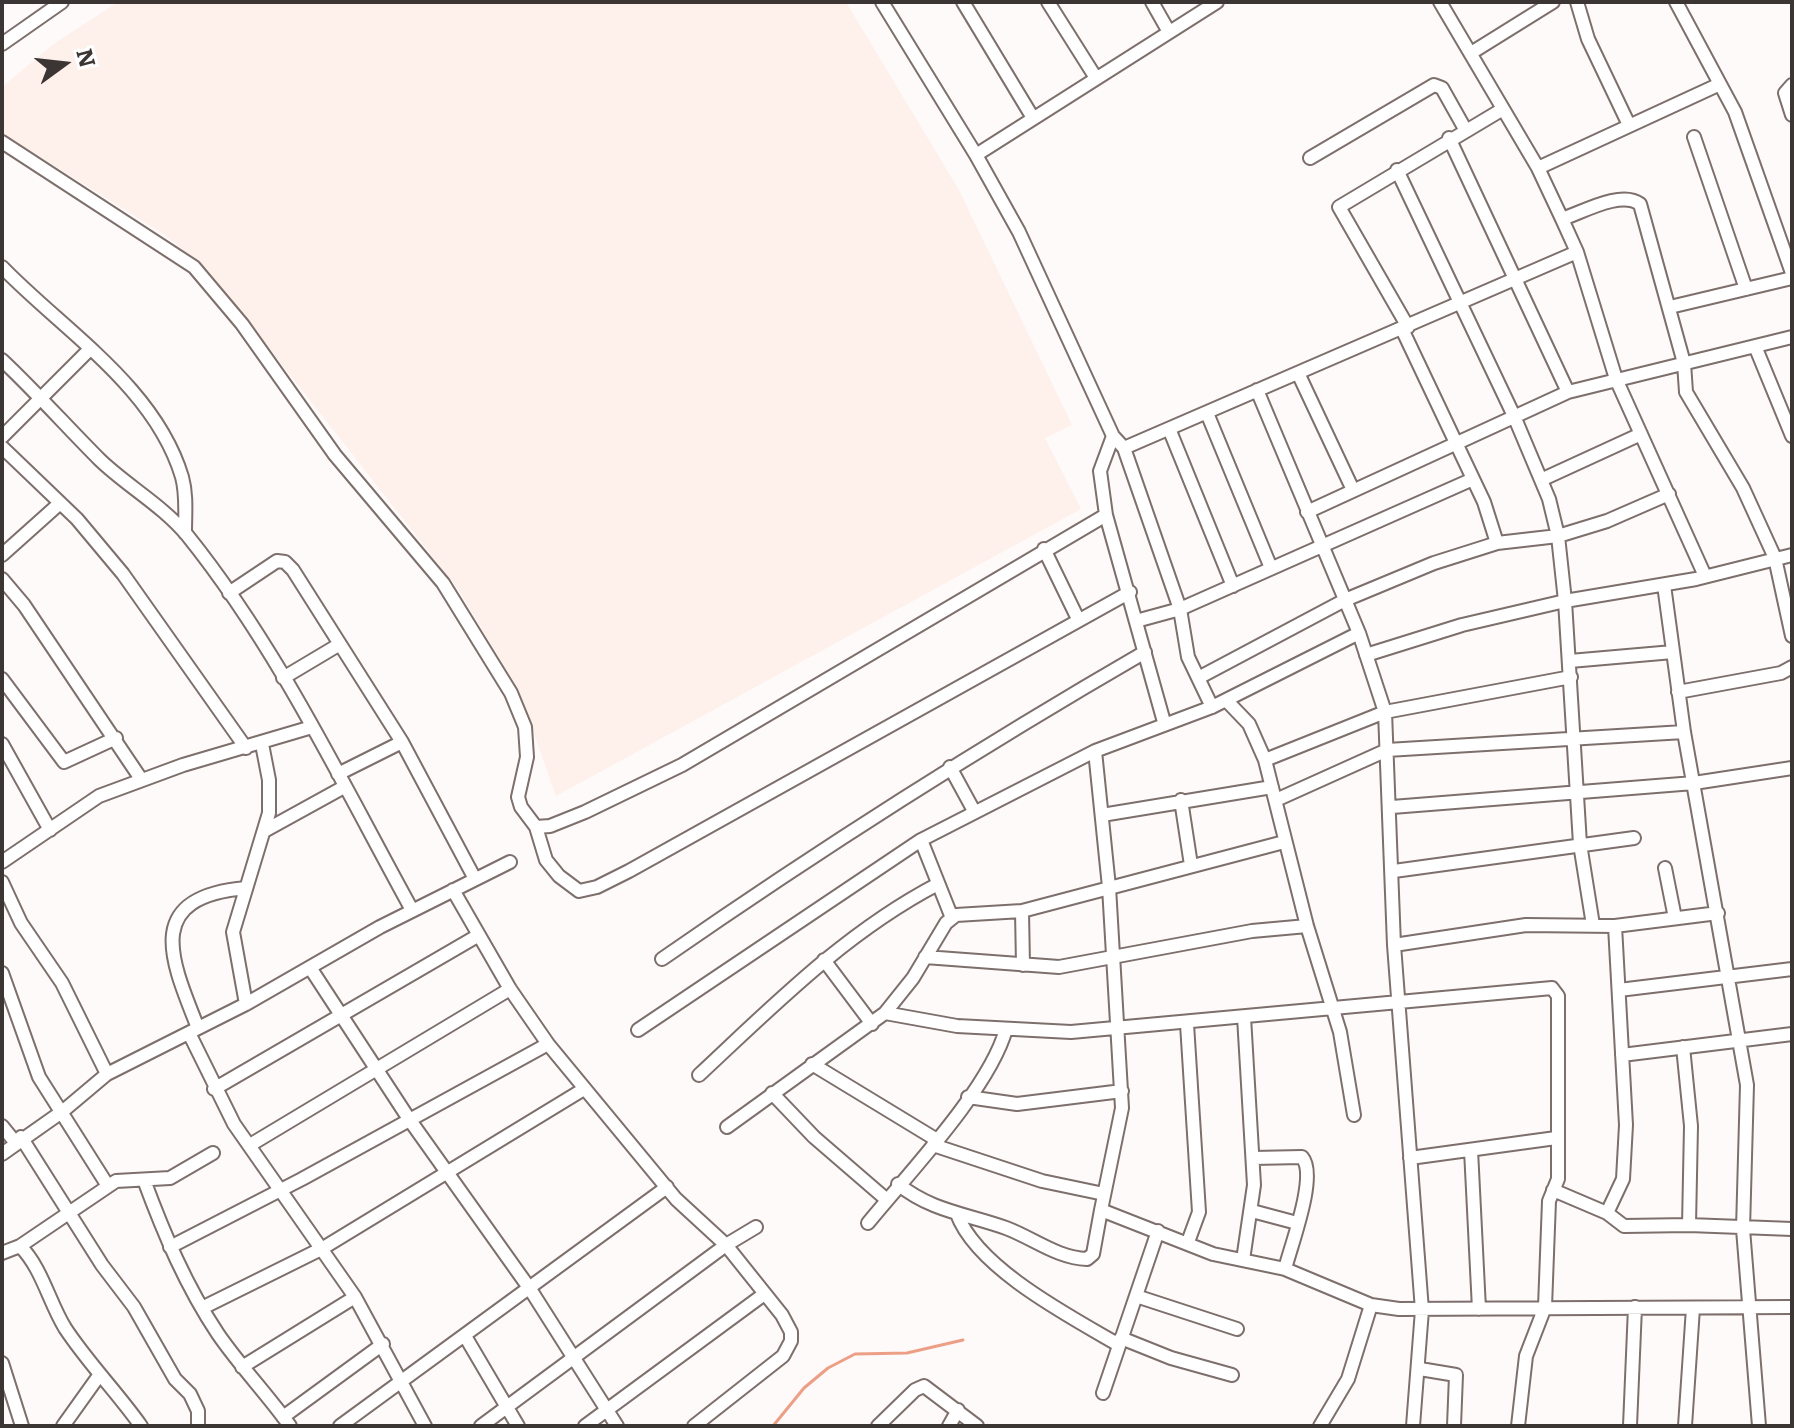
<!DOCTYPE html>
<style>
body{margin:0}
#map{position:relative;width:1794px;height:1428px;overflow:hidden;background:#fefaf9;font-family:Literata,serif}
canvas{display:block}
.frame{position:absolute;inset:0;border:4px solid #3b3534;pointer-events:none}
.north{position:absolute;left:24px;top:24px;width:80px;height:80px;-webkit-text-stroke:6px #fff;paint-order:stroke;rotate:75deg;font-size:22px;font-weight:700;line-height:32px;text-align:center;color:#3b3534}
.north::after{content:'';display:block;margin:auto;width:28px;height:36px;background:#3b3534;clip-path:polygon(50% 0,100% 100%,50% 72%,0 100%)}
</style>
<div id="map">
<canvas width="1794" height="1428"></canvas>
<div class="frame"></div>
<div class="north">N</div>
</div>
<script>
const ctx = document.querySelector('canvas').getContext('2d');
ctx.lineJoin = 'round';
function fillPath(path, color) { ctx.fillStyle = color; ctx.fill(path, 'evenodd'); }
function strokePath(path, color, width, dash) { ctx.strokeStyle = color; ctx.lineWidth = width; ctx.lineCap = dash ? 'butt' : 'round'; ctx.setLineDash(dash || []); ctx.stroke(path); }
fillPath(new Path2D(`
 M118,2H846L959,190L1072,425L1045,438L1081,509L556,796L518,689L458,589L207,269L162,233L2,133V87L55,43Z`), '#fef0eb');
strokePath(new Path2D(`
 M773,1426L804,1388L828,1368L855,1354L907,1353L963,1340`), '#ed9f86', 3);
const minor = new Path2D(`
 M882,2L976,155L1019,232L1113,436L1124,448L1577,252
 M963,2L1033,118
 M1048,2L1096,78
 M1152,2L1169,32
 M1440,2L1538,168L1562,219L1577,252L1616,379L1705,576
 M1577,2L1588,39L1629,125
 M1676,2L1735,112L1792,273
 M2,44L62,2
 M1471,53L1553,2
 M1792,85L1785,93L1792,115
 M1694,137L1746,289
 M1449,138L1568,392
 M2,142L194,267L242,324L335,455L443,583L511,693L525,727L527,757L518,797L521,807L536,827L546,860L559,876L579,891L597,887L629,871L1130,592
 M976,155L1217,2
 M1310,158L1434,85L1442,88L1465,129
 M1538,168L1720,84
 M1397,170L1514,416L1549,499L1558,536L1565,601L1580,844L1593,925
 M1562,219C1583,212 1621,190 1640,204L1684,363L1686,392L1743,488L1775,558L1792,636
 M2,267C64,331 155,387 182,477C187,495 185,514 185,533
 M1670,307L1792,278
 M1408,327L1339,207L1503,109
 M1402,329L1484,502L1497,543
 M1755,346L1792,436
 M2,360C36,392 67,427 100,460C127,486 163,506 187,535C278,648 342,783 412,910
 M1298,373L1353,490
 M1257,390L1359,633L1385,712L1394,945L1422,1310L1413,1426
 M1207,413L1271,568
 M1170,431L1233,586
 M1113,436L1100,471L1106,515L1164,722
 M2,437L90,349
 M2,447L77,519L123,574L246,748
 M1124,448L1180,609L1188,657L1212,707
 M1543,479L1641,434
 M1307,512L1568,392L1792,337
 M1044,549L1078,619
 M2,555L59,504
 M2,579L24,605L141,779
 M1664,585L1684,732L1747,1085L1743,1229L1759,1426
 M229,593L277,561L285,562L293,570L402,742L475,879
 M1136,621L1180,609L1473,479
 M1366,655L1462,625L1565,601L1696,579L1792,555
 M1570,661L1673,652
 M1200,677L1345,600L1434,563L1497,543L1558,536L1607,521L1669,494
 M283,678L340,644
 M2,679L64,762L116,738
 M1678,692L1781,673L1792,667
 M1226,700L1249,724L1265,760L1307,926L1340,1032L1354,1115
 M2,744L50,830
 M1095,751L1109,887L1122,1108L1101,1210L1213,1254L1285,1269L1371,1305L1399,1309L1792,1307
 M1265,760L1385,712L1571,677
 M950,767L974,811
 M338,774L402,742
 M1181,800L1191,865
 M1276,800L1387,750L1684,732
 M1392,807L1694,783L1792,768
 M1102,815L1272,787
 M536,827L550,826L585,812L682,765L1106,515
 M266,830L344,787
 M921,840L952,918
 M2,862L99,796L183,765L312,727
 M1665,868L1675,918
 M1394,871L1634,838
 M2,882L21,923L62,983L107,1074
 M453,890L510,989L548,1044L676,1199L726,1245L782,1315L791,1332V1341L783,1356L694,1426
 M1022,911L1023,965
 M1394,945L1526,925L1615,926L1718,913
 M925,957L1059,967L1252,931L1307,926
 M662,959C819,850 979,748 1145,652
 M824,960L872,1024
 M311,969L409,1119L530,1289L617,1426
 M2,973L39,1077L108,1186
 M1619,990L1792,969
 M246,1004L233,932L269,813V780L262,744
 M885,1013L913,978L946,923L956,915L1022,911L1284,842
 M1187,1024L1199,1212L1188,1242
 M198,1028C170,958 143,897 246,888
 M638,1030L921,840L1095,751L1212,707L1359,633
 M189,1033L234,1124L355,1297L425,1426
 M1683,1047L1691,1126L1689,1225L1792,1229
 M1622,1055L1792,1034
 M812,1064L937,1140
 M699,1075C774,1005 846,932 938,884
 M214,1089L479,935
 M772,1093L814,1137L887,1200
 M968,1097L1017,1104L1122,1091
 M2,1126L15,1142
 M727,1127L885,1013L957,1026L1071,1032L1552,988L1558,996V1179L1549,1201L1545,1307L1526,1356L1518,1426
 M21,1137L102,1265L134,1307L175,1379L190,1394L198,1411V1426
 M250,1145L510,989
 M933,1145L1042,1181L1104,1194
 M1471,1150L1479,1309
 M2,1154L63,1111L107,1074L246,1004L380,927L510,862
 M1253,1158L1302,1157C1318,1175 1291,1245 1285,1269
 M1410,1158L1556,1138
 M144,1180C164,1234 186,1286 218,1334C240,1366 267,1394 290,1426
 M898,1184C931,1211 967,1214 1006,1228C1033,1238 1057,1258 1087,1259L1093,1254L1101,1210
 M1553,1190L1607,1213L1623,1179L1626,1125L1615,926
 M1252,1211L1297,1223
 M1607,1213L1624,1226L1689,1225
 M957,1214C977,1268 1069,1316 1119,1345
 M868,1223C908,1174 990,1088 1006,1029
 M170,1247L302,1179L548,1044
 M2,1253L20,1246
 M1243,1260L1254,1185L1244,1017
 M1136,1296L1237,1329
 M202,1308L323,1248L584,1089
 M465,1336L518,1426
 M1121,1338L1171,1358L1232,1375
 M2,1363L22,1426
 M242,1367L355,1297
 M1420,1369L1456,1375L1454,1426
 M1103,1393L1158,1231
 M283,1417L383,1344
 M63,1426L98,1377
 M141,1426C117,1392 88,1363 65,1328C49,1302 42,1268 20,1246L116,1181L170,1178L213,1153
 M340,1426L667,1187
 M481,1426L726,1245L756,1227
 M585,1426L763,1295
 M878,1426L915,1390L924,1386L977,1426
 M949,1426L958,1410
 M1320,1426L1348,1379L1371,1305
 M1630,1426L1635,1307
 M1685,1426L1693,1308`);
strokePath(minor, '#7d6f6b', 16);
strokePath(minor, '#fff', 12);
</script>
